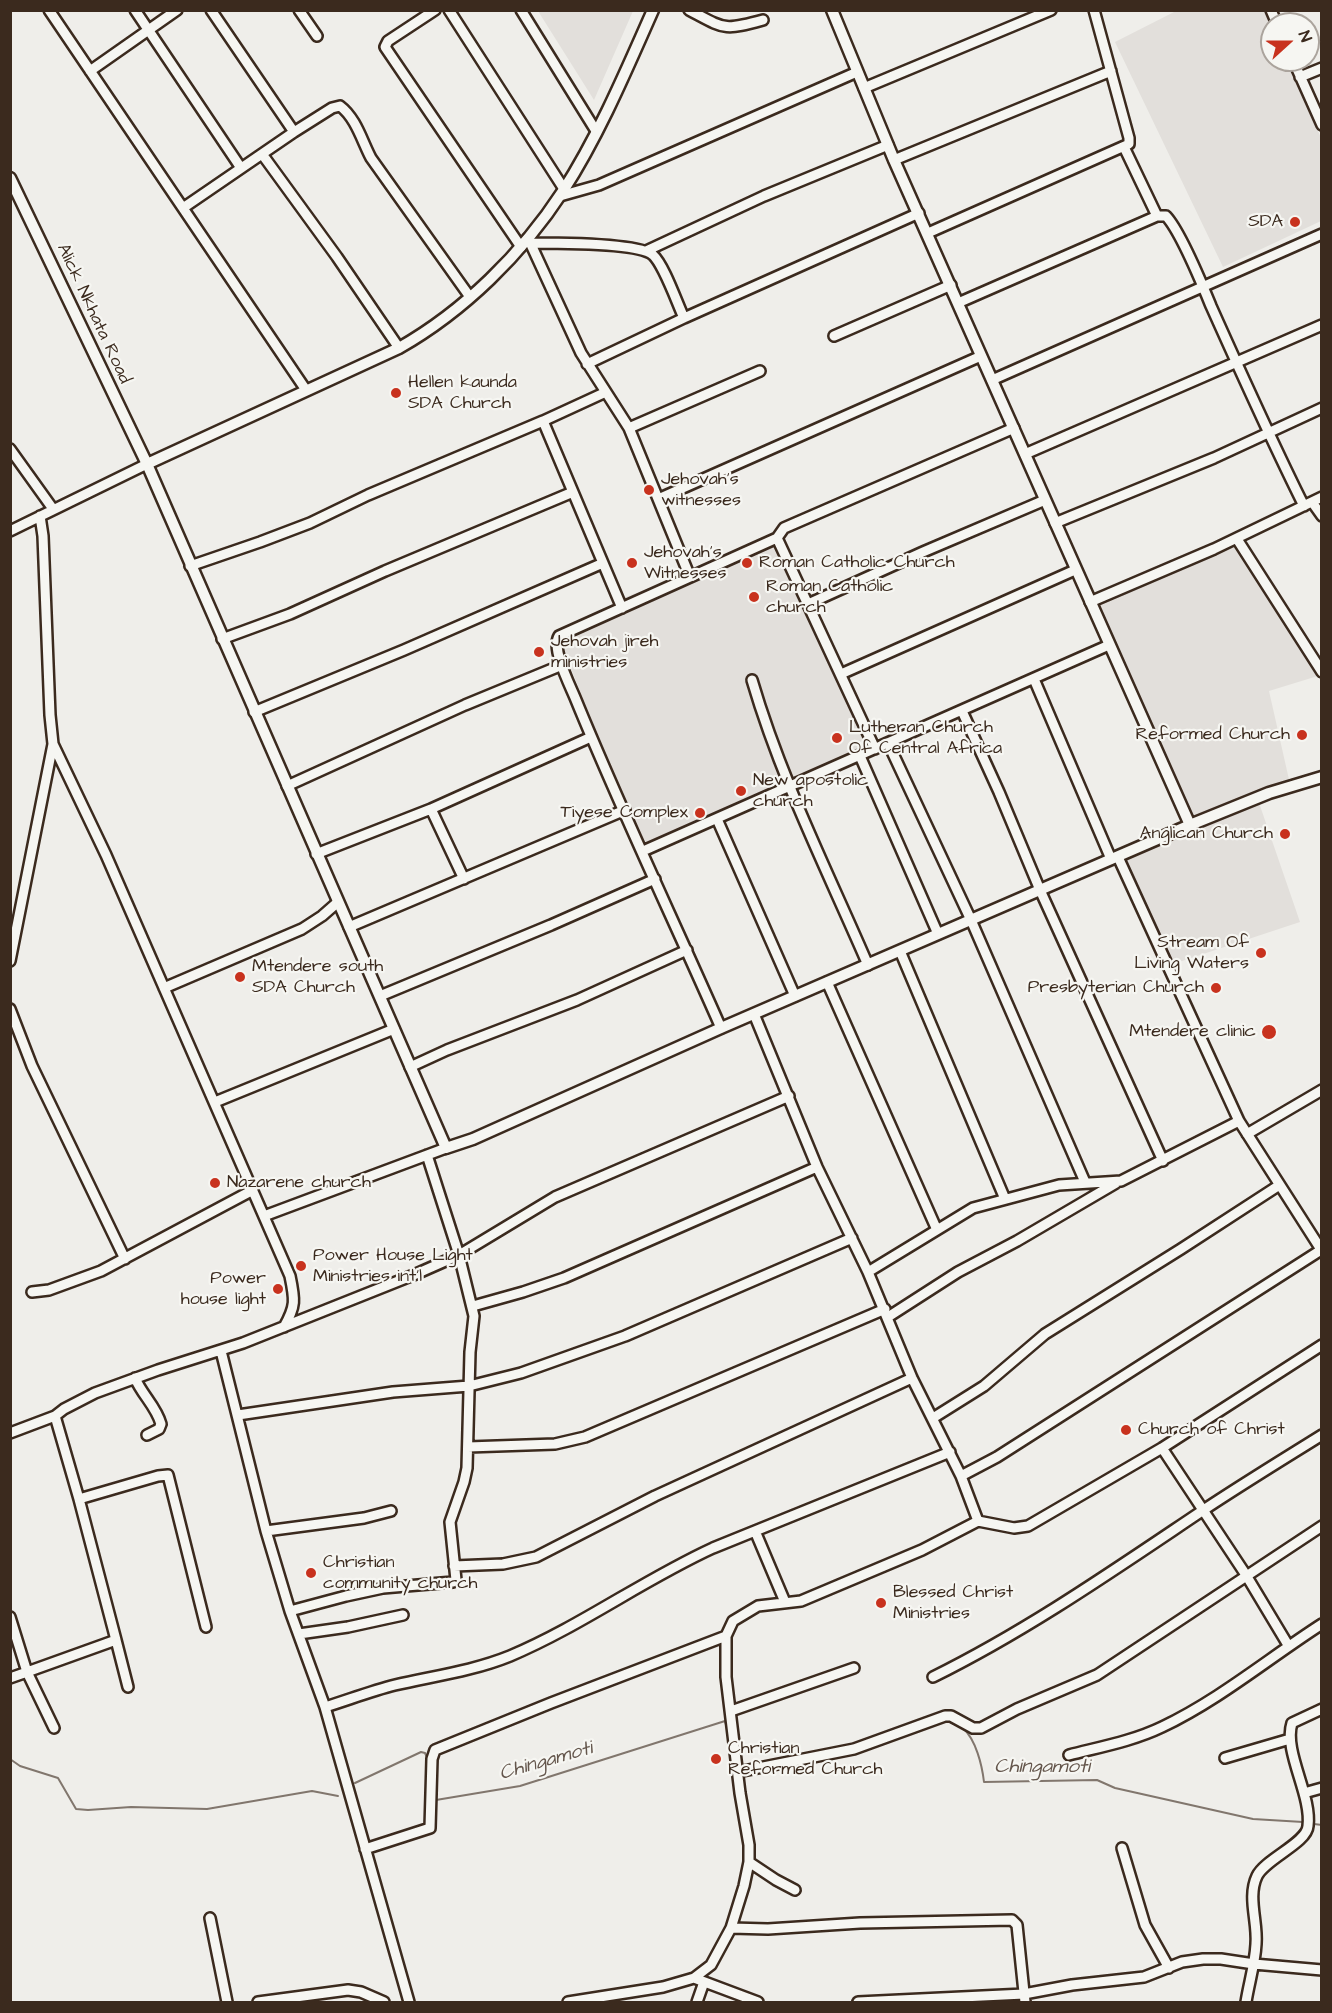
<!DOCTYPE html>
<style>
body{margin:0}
#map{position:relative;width:1332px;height:2013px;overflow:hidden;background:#efeeea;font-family:"Architects Daughter",sans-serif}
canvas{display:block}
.frame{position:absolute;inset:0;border:12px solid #3b2a1e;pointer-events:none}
.north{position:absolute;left:1260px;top:12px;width:60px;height:60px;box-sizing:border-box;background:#f6f6f2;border:2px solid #aba49d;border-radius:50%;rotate:69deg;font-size:16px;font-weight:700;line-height:24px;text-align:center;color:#3b2a1e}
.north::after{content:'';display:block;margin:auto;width:21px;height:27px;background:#c8321e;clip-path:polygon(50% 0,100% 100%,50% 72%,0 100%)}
</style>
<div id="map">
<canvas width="1332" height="2013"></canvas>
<div class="frame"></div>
<div class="north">N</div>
</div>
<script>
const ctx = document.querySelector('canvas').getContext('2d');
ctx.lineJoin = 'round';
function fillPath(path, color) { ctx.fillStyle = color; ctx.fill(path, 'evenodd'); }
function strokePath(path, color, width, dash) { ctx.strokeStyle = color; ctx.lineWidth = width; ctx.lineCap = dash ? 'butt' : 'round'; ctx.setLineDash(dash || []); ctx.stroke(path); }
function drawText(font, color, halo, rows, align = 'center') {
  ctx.font = font + ' "Architects Daughter",sans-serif'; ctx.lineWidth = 4.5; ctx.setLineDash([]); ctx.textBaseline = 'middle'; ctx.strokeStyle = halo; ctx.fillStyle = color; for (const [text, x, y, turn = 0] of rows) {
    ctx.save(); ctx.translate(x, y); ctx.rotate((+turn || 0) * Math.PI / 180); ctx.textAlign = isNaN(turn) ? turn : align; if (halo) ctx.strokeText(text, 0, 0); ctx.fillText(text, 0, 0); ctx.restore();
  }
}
fillPath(new Path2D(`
 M538,11H633L594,100Z
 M1176,11H1268L1273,24L1272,60H1289L1321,138V221L1223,267L1115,42Z
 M781,538L877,744L643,847L559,639L618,600Z
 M1239,538L1321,675L1269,691L1290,784L1257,797L1300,922L1173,964L1122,852L1190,823L1092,599Z`), '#e2dfdb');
strokePath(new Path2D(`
 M945,1720C950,1723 958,1725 963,1728C976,1740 982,1765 984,1782L1097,1780L1115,1788L1253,1819L1303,1822
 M10,1759L20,1766L58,1778L76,1809L88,1810L131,1807L207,1809L312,1791L338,1796
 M355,1783L421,1752L425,1753L428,1760
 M436,1800L520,1786L725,1721L729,1736
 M1314,1824L1322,1825`), '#81766d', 2);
const minor = new Path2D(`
 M49,10L306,390
 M135,10L241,168
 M211,10L294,132
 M299,10L317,36
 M435,10L388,41L385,47L521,247
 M449,10L564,189
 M521,10L596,131
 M689,10C725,29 723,31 763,20
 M1271,10L1277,24
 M1293,60L1322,125
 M90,71L177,10
 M1300,77L1322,68
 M864,88L1051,10
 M1124,147L1157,216
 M262,154L337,257L399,348
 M894,160L1111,71
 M560,196L599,185L857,72
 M183,208L294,132L332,108L340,106C356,118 362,141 371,158L470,297
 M928,233L1129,144V138L1094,10
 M528,238L581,353L629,428L690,577
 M533,243C554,243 639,243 653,255C664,265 677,303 684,318
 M646,251L764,196L888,145
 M958,303L1157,216H1166C1181,232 1202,284 1211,306C1241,373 1271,440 1304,506
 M834,336L951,285
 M587,364L684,318L919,213
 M992,380L1322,234
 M543,421L622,608
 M629,428L760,371
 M10,449L53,509
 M1025,454L1322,325
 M658,499L981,356
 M1312,502L1322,516
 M40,516L43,536L50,715L53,744L106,855L290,1276C295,1300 296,1306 284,1327
 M1055,523L1214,458L1322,408
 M10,531L147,464
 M777,538L784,528L1014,428
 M1237,539L1322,672
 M190,566L260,542L310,523L368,495L543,421L606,392
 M1090,602L1214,549L1322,497
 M808,604L923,552L1045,500
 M222,639L290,614L385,571L573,492
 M841,674L1075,570
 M1034,679L1111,859
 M752,680C781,779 827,870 868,965
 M962,711L999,792L1040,890L1163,1161
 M254,712L404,650L603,563
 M888,743L971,920L1085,1182
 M860,756L938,934
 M287,786L465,705L562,665
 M431,809L464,879
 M717,819L795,996
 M643,851L1109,645
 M316,854L431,809L591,737
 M1118,857L1239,1121L1322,1251
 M349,927L625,810
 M900,951L1005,1199
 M10,961L53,744
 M827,982L937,1230
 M164,988L302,929L322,916L338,902
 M380,996L551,925L655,879
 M10,1009L32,1066L125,1259
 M754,1014L817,1167L868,1272L912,1378L961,1476L978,1521L1014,1528L1028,1526L1162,1448L1322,1345
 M721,1028C673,919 621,810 576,700C570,685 551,649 559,636L777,538L875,749
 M410,1067L447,1050L577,1000L687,950
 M215,1102L394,1029
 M1247,1134L1322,1090
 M264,1216L446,1148
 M868,1272L973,1208L1059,1185L1121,1181L1239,1121
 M32,1292L49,1290L101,1271L253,1190
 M473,1306L523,1292L564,1278L817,1167
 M888,1317L958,1272L1017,1241L1116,1183
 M221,1351L266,1531L290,1611L325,1707L409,2002
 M135,1378C142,1395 156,1406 161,1424L159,1429L147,1435
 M238,1415L393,1392L469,1386L521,1373L625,1336L852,1238
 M933,1418L984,1386L1045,1334L1181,1249L1278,1186
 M10,1433L55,1416L64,1409L95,1393L158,1370L243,1343L416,1274L459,1255L555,1197L789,1096
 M468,1447L555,1444L585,1437L885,1309
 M1162,1448L1246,1575L1288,1645
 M961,1476L997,1457L1321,1250
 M79,1499L158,1476L168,1475L206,1627
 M266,1531L364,1518L391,1511
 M755,1531L785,1602
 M454,1566L503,1564L536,1557L655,1496L912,1378
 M290,1611L346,1596L383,1588L453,1582L456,1580L450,1522L464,1482L467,1468L470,1352L474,1316L459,1255L427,1155
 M10,1617L27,1672L116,1640L79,1499L55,1416
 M299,1634L348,1627L403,1615
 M116,1640L128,1687
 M933,1677C1028,1630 1114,1570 1202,1511C1241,1485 1282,1460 1322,1435
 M10,1678L27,1672L54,1728
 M325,1707C348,1700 371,1691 395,1685C434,1676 473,1671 510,1656C581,1626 643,1580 713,1548L950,1452
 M731,1711L854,1668
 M1069,1755C1100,1747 1133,1741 1162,1727C1219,1700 1269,1658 1322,1624
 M1225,1758L1290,1739
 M738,1772L854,1749L945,1716H951L973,1728H981L1017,1709L1097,1675L1322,1526
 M1304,1793L1322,1788
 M1122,1848L1145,1925L1169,1968
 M365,1849L430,1828L432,1759L435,1750L551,1703L726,1636
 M749,1862L776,1880L795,1890
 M210,1918L227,2002
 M731,1928L768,1929L860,1923L1012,1920L1017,1925L1025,2002
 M694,1978L758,2002
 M258,2002L348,1990L361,1992L384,2002
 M568,2002L663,1987L694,1978L711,1965L731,1928L744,1886L749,1862V1845L740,1793L726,1677V1636L733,1621L758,1606L801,1601L922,1550L978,1521
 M697,2002L704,1982
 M858,2002L1024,1994L1072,1985L1144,1977L1182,1962L1203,1959H1221L1254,1964L1322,1970
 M1246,2002C1249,1983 1255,1964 1256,1944C1258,1922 1247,1897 1257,1876C1265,1859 1307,1843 1308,1826C1312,1795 1283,1751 1292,1723L1322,1709`);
const major = new Path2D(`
 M832,10L894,160L1190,825
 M10,178L147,464L446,1148L473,1139L721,1028L1190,825L1269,793L1322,777
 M147,464L399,348C464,311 522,254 563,191C599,135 626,71 653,10`);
strokePath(minor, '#3b2a1e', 14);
strokePath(major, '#3b2a1e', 15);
strokePath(minor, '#f6f6f2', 9);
strokePath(major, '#f6f6f2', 10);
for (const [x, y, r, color] of [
 [1295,222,6,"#c8321e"],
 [396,393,6,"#c8321e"],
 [649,490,6,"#c8321e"],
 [632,563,6,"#c8321e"],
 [747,563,6,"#c8321e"],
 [754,597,6,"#c8321e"],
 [539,652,6,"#c8321e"],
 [1302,735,6,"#c8321e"],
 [837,738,6,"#c8321e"],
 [741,791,6,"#c8321e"],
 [700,813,6,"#c8321e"],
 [1285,834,6,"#c8321e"],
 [1261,953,6,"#c8321e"],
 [240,977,6,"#c8321e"],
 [1216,988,6,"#c8321e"],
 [1269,1032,8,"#c8321e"],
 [215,1183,6,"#c8321e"],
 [301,1266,6,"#c8321e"],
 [278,1289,6,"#c8321e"],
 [1126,1430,6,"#c8321e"],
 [311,1573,6,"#c8321e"],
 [881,1603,6,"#c8321e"],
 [716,1759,6,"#c8321e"]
]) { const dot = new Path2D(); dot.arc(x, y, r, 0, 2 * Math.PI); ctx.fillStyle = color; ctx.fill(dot); strokePath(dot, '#f6f6f2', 2); }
drawText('18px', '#3b2a1e', '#f6f6f2', [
 ["SDA",1283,222,"right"],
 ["Hellen kaunda",408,383],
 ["SDA Church",408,404],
 ["Jehovah's",661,480],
 ["witnesses",661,501],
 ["Jehovah's",644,553],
 ["Witnesses",644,574],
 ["Roman Catholic Church",759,563],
 ["Roman Catholic",766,587],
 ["church",766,608],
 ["Jehovah jireh",551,642],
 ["ministries",551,663],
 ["Lutheran Church",849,728],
 ["Of Central Africa",849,749],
 ["Reformed Church",1290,735,"right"],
 ["New apostolic",753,781],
 ["church",753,802],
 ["Tiyese Complex",688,813,"right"],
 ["Anglican Church",1273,834,"right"],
 ["Stream Of",1249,943,"right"],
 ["Living Waters",1249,964,"right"],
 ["Mtendere south",252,967],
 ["SDA Church",252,988],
 ["Presbyterian Church",1204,988,"right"],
 ["Mtendere clinic",1256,1032,"right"],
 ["Nazarene church",227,1183],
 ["Power House Light",313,1256],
 ["Ministries int'l",313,1277],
 ["Power",266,1279,"right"],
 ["house light",266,1300,"right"],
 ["Church of Christ",1138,1430],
 ["Christian",323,1563],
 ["community church",323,1584],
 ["Blessed Christ",893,1593],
 ["Ministries",893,1614],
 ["Christian",728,1749],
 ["Reformed Church",728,1770]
], 'left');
drawText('18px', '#3b2a1e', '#f6f6f2', [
 ["Alick Nkhata Road",93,314,65]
]);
drawText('italic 20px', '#64564c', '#f6f6f2', [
 ["Chingamoti",546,1762,-16],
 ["Chingamoti",1042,1768]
]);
</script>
